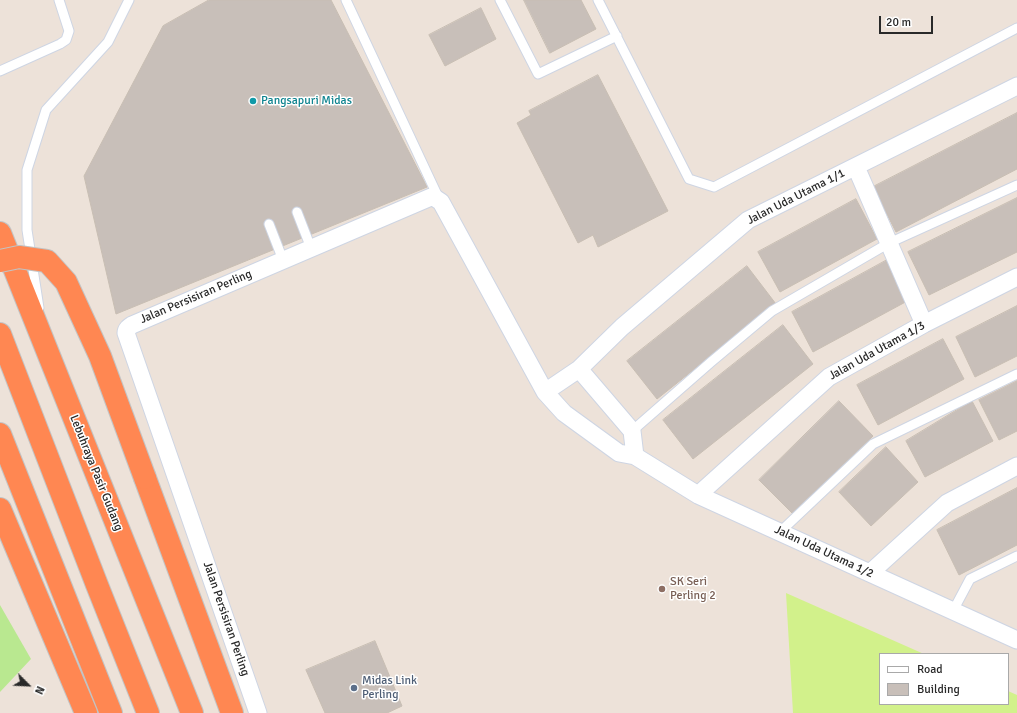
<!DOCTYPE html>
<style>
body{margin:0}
#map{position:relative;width:1017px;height:713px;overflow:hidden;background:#ede2d9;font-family:Signika,sans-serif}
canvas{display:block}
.legend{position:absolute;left:879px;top:653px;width:130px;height:52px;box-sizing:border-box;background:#fff;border:1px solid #a9a9a9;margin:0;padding:5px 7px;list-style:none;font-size:12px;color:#292929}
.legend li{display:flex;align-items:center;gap:8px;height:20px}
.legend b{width:20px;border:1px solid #a9a9a9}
.north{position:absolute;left:8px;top:665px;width:40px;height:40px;-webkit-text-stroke:3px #fff;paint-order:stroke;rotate:114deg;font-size:11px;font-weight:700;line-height:16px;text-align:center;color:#292929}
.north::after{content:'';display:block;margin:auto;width:14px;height:18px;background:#292929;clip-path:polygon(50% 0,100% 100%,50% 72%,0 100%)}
.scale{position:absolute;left:879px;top:16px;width:54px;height:18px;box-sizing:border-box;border:2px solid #292929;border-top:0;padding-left:5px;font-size:12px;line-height:14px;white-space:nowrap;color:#292929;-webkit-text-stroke:3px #fff;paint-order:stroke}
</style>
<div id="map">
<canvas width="1017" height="713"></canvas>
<ul class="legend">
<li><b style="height:5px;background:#fff"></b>Road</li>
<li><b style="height:11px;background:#c8bfb9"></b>Building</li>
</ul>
<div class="north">N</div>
<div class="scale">20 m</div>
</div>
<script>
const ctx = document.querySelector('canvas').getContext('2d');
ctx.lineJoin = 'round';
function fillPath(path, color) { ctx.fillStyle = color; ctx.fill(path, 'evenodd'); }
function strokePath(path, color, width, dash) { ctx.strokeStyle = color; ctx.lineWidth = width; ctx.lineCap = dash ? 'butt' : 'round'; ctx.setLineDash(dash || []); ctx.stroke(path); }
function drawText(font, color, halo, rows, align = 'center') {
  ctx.font = font + ' Signika,sans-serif'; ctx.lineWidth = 3; ctx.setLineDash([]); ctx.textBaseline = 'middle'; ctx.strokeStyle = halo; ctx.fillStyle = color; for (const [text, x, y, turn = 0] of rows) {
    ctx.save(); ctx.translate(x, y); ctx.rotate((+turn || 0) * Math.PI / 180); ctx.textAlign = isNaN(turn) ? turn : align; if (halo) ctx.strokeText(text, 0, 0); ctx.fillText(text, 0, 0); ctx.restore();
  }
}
fillPath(new Path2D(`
 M0,605L31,659L0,692Z`), '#b9e890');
fillPath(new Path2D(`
 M786,593L924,654H880V704H1008V691L1017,695V713H793Z`), '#d2f18b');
const building = new Path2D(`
 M209,0H331L427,187L116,314L84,176L163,26Z
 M524,0H581L596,29L550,53Z
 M481,8L496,39L445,66L429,35Z
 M598,75L668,211L598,247L593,235L578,243L517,123L531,115L529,111Z
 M1017,113V169L896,232L873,187Z
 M1017,198V252L929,295L908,252Z
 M856,199L877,239L780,292L758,252Z
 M889,259L911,299L813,352L792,312Z
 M747,266L776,304L657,399L627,361Z
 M1017,306V356L975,377L956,337Z
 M783,325L813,364L693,459L663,420Z
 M943,339L964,379L878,425L857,385Z
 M1017,381V431L999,440L979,400Z
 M839,401L873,436L793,514L759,480Z
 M972,401L993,441L925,477L906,441Z
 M886,447L918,482L871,526L839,492Z
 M1017,488V545L959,575L937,530Z
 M375,641L402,706L387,713H325L306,670Z`);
fillPath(building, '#c8bfb9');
strokePath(building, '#c8beb3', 1);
const lane = new Path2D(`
 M346,0L440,201
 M500,0L538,74L617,36
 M598,0L689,179L714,187L1017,28
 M0,71L60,44L66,40L69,31L59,0
 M297,212L311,248
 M269,224L283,260
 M39,308L27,230V170L46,110L108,42L129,0
 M632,431L711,362L772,311L889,243L1017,185
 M780,532L873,444L1017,374
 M953,611L970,579L1017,556`);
const street = new Path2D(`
 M856,167L924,324
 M579,369L632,431L635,456
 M545,392L579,369L622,327L748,220L1017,86
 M698,495L829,377L924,324L1017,277
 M870,573L947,503L1017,466
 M258,713L126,333C126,329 129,327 132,325L431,197L435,198L441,202L545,392L564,413L619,453L635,456L698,495L1017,640`);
const highway = new Path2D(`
 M0,233L192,713
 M0,334L97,585L148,713
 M0,434L111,713
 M145,478L232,713
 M0,509L86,713`);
strokePath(lane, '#ced5e3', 11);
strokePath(street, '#ced5e3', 19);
strokePath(highway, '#c3c3c3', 24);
strokePath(lane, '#fff', 9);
strokePath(street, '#fff', 17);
strokePath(highway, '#ff8752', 22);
const highwayBridge = new Path2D(`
 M0,261L19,257L47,261L66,282L100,356L145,478`);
strokePath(highwayBridge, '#c3c3c3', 24, []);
strokePath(highwayBridge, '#ff8752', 22);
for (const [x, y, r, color] of [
 [253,101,4,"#0f9aa8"],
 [662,589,4,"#8d6e63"],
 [354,688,4,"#5c6f8a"]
]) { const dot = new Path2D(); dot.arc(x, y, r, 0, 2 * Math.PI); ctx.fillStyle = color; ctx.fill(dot); strokePath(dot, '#fff', 1.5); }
drawText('12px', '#0d838f', '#fff', [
 ["Pangsapuri Midas",261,101]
], 'left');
drawText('12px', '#292929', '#fff', [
 ["Jalan Uda Utama 1/1",796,197,-27],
 ["Jalan Persisiran Perling",196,297,-23],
 ["Jalan Uda Utama 1/3",877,351,-29],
 ["Lebuhraya Pasir Gudang",96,473,68],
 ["Jalan Uda Utama 1/2",824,552,25],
 ["Jalan Persisiran Perling",226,619,71]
]);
drawText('12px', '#785e54', '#fff', [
 ["SK Seri",670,582],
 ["Perling 2",670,596]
], 'left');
drawText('12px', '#4e5e75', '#fff', [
 ["Midas Link",362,681],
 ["Perling",362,695]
], 'left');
</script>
